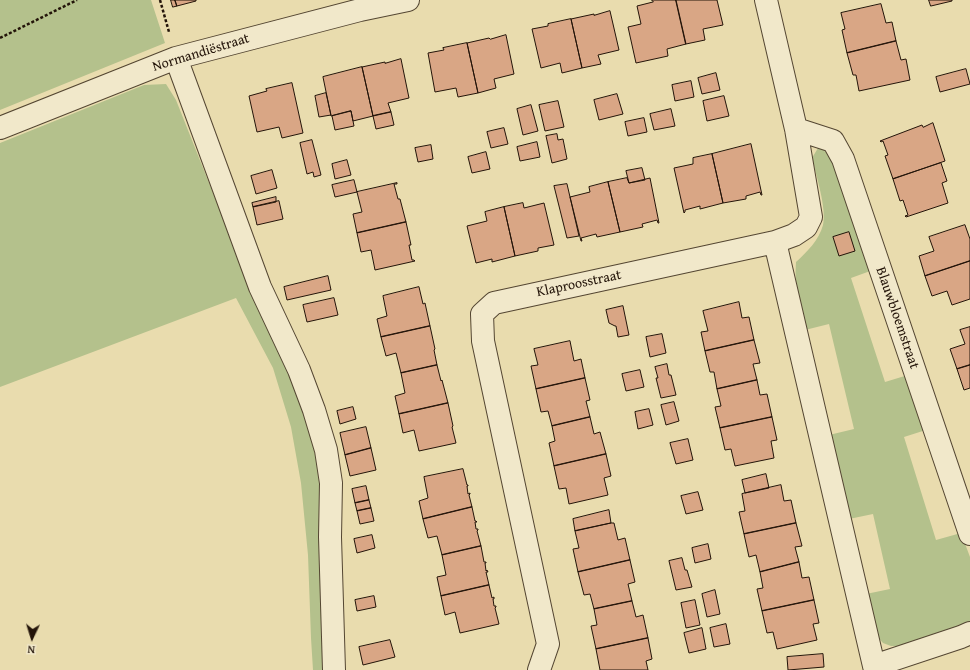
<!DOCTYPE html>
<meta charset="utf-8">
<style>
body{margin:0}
#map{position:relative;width:970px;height:670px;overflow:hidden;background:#e9dcae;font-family:"Gentium Book Plus",serif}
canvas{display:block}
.north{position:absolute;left:12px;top:618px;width:40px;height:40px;-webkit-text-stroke:3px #f1e8ca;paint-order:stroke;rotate:184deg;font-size:11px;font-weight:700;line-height:16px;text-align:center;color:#231409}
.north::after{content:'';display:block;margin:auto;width:14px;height:18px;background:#231409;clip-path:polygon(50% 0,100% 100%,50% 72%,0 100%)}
</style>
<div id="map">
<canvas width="970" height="670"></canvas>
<div class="north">N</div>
</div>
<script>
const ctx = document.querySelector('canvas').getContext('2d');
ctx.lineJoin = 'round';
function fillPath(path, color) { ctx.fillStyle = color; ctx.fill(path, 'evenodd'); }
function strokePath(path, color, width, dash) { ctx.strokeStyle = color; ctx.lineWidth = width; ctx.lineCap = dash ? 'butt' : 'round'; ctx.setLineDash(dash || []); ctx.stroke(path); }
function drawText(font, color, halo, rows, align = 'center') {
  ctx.font = font + ' "Gentium Book Plus",serif'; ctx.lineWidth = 3; ctx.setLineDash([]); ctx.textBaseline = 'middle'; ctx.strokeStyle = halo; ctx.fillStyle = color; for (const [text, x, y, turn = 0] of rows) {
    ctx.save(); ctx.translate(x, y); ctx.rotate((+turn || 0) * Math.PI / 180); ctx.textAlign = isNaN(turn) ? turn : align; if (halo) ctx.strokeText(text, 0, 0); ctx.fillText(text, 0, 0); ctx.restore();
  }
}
fillPath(new Path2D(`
 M0,0H151L165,43L0,110Z
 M166,84L176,100L252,291L285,363L310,432L319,472L323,590L327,670H313L311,638L308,555L301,483L291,427L273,368L236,298L0,387V143L144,85Z
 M818,148L830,151L873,270L851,278L885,382L908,375L929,429L904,437L936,540L961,533L970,557V624L902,646H891L883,643L876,635L866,594L890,589L873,514L849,519L829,435L854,429L829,324L805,330C799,306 794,288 796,262C807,252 819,240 823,225C827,209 816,175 812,158Z`), '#b4c18c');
const building = new Path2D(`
 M171,0H175L177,6L173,7Z
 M175,0H196V1L177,6Z
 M652,0H676L686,44L667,49L668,56L636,63L628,27L641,24L637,6L653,2Z
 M676,0H717L723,25L703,29L705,40L686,44Z
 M929,0H952V1L931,6Z
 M881,4L886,23L892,22L896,41L847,53L842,30L845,29L841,13Z
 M610,11L619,50L598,55L601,64L582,68L571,19L594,14V15Z
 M571,19L582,68L562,73L560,63L541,68L532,29L548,26V24Z
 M506,35L514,74L494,79L496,88L478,93L467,43L489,38L490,39Z
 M896,41L901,60L906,59L910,80L859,91L856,75H853L847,53Z
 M467,43L478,93L458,97L456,88L435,92L428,53L444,50L443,48Z
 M401,59L409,98L388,103L391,112L373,116L362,67L385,62V63Z
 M362,67L373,116L353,121L351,111L331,116L323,77Z
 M966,69L970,84L940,92L936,77Z
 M716,73L720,90L702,94L698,78Z
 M691,81L694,97L675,101L672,85Z
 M292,83L303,133L282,138L279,127L257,132L249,96L267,91L266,89Z
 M326,93L331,115L319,117L315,96Z
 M617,94L623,114L599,120L594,100Z
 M724,96L729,116L707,121L703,101Z
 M558,101L564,127L545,131L539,105Z
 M531,105L538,131L523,135L517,109Z
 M671,109L675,126L654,130L650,114Z
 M351,111L354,126L335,130L332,116Z
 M391,112L394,125L376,129L373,116Z
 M644,118L647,132L628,136L625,122Z
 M933,123L945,161L893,179L885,156L888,155L883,141L881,142L880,141L922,125L923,127Z
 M504,128L508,144L491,148L487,132Z
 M557,134L558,140L563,139L567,159L552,163L546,136Z
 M312,140L321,175L314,177L313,172L307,174L300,143Z
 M537,142L540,157L520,161L517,147Z
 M751,144L762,195H761L760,192L746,196V199L723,203L712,154Z
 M431,145L433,159L418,162L415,148Z
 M486,152L490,169L472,173L468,157Z
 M712,154L723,203L700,209V206L685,210V212L684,213L674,168L693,164V158Z
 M347,160L351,175L335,179L332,164Z
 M941,163L947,181L942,183L948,203L906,217L905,216L908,215L903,200L900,201L893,179Z
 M642,168L645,180L629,183L626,171Z
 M272,170L277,188L256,194L251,176Z
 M627,178L629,183L650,178L659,223H658L657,220L642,224L643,227L620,232L608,182Z
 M354,180L357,192L335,197L332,185Z
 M608,182L620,232L597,237L596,234L581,238L582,241H581L570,197L590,192L589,187Z
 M397,183V184H394L398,199H400L406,222L357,233L353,214L362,212L357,192Z
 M567,184L579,236L567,238L554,186Z
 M276,197V202L253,207L252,203Z
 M279,201L283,219L257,225L253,207Z
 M523,203L524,208L544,203L554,245L538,248V251L515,256L504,207Z
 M504,207L515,256L492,262V259L476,263L467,226L487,221L485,212Z
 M406,222L411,245H409L412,260H414L415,261L375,270L371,250L361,252L357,233Z
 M965,225L970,239V261L925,276L919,256L934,251L929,237Z
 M849,232L855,251L839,256L833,237Z
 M970,261V299L952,305L947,291L932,296L925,276Z
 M328,276L331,290L287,300L284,287Z
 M419,287L423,304L425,303L430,326L381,337L377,319L387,316L383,296Z
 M334,298L338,315L307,322L303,305Z
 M739,302L742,318L749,317L754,340L705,351L701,332L708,331L703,311Z
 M623,306L629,335L618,337L616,326H615L609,323L606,310Z
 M430,326L435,349L434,350L437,365L401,373L396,353L386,356L381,337Z
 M970,327V365L957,369L950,349L965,344L960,330Z
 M662,334L666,353L650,357L646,337Z
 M754,340L760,363L753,364L757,380L717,389L714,372H710L705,351Z
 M570,341L574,361L581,359L585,378L536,389L531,366L538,365L534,349Z
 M667,364L669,375H671L676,395L661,398L656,378H658L655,367Z
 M437,365L441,381L442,380L448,403L399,414L395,396L405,393L401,373Z
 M970,365V388L964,390L957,369Z
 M640,370L644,387L626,391L622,374Z
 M585,378L590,400L586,401L590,417L552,426L548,411L541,412L536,389Z
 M757,380L760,395L767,394L772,417L720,428L715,407L721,406L717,389Z
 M674,402L679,421L666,425L661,405Z
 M448,403L453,426L452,427L456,443L419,451L414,430L403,433L399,414Z
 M353,407L356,419L340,424L337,411Z
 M649,409L653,425L638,429L635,412Z
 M590,417L594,434L600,432L606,454L554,466L549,443L555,441L552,426Z
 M772,417L777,440L771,441L774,458L735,466L731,449L725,450L720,428Z
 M366,427L371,448L345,455L340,433Z
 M688,439L693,460L676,464L670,443Z
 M371,448L376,470L350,476L345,455Z
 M606,454L611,476L604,478L608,495L569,504L566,488L559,489L554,466Z
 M463,469L467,485H468V486H467L468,494L470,493V494L469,495L472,507L423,519L419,501L428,498L424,477Z
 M766,474L769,488L745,493L742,480Z
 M781,485L784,501L791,500L796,523L744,534L739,512L745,511L742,494Z
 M366,486L369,500L355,503L352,489Z
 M698,492L703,510L686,514L681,496Z
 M369,500L371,508L357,511L355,503Z
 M472,507L475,521H476L477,522H475L476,529H478V530L477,531L481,546L442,555L437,536L428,538L423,519Z
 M371,508L374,521L360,524L357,511Z
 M609,510L611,523L575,531L573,519Z
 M611,523H614L618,540L625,538L630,560L578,572L573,549L579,548L575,531Z
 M796,523L802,546L795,547L799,562L760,572L756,555L749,557L744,534Z
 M372,535L375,548L357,553L354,539Z
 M708,544L711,559L695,563L692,548Z
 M481,546L484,562H486V563H485L486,571L487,570L488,572H486L489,585L441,596L437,577L446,575L442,555Z
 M682,558L685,570H687L692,587L676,590L669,561Z
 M630,560L635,582L628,584L632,601L594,609L590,594L584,595L578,572Z
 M799,562L802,578L809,577L814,600L762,611L757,589L763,588L760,572Z
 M489,585L492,598L494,597V599H493L494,606H496V607L495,608L499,624L460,633L455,612L445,615L441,596Z
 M715,590L720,614L707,617L702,594Z
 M374,596L376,607L357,611L355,600Z
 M695,600L700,625L686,628L681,603Z
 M814,600L819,623L813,624L817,640L777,649L773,632L767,633L762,611Z
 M632,601L636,617L643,615L648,638L596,649L591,626L597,625L594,609Z
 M726,624L730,644L714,647L710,628Z
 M702,628L706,649L689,653L684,633Z
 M648,638L652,659L646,661L648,670H600L596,649Z
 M390,640L395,657L363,665L359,647Z
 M823,654L824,667L788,670L787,657Z`);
fillPath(building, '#d9a685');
strokePath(building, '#231409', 1);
const minor = new Path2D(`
 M176,58L260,287L299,370L314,410L326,450L331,483L330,537L334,670
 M0,128L176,58L360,10L408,0
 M796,129L833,141L843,159L970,534
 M775,242L874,666L878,670
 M874,666L961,637L970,633
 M539,670L548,644L483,341L482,314L494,303L775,242L794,235L806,227L811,217L796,129L766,0`);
strokePath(minor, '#544632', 24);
strokePath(new Path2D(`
 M160,0L169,32
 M0,38L77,0`), '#231409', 2.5, [3, 2]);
strokePath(minor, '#f1e8ca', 22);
drawText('14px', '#231409', '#f1e8ca', [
 ["Normandiëstraat",201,53,-17],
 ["Klaproosstraat",579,284,-12],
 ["Blauwbloemstraat",897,318,71]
]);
</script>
